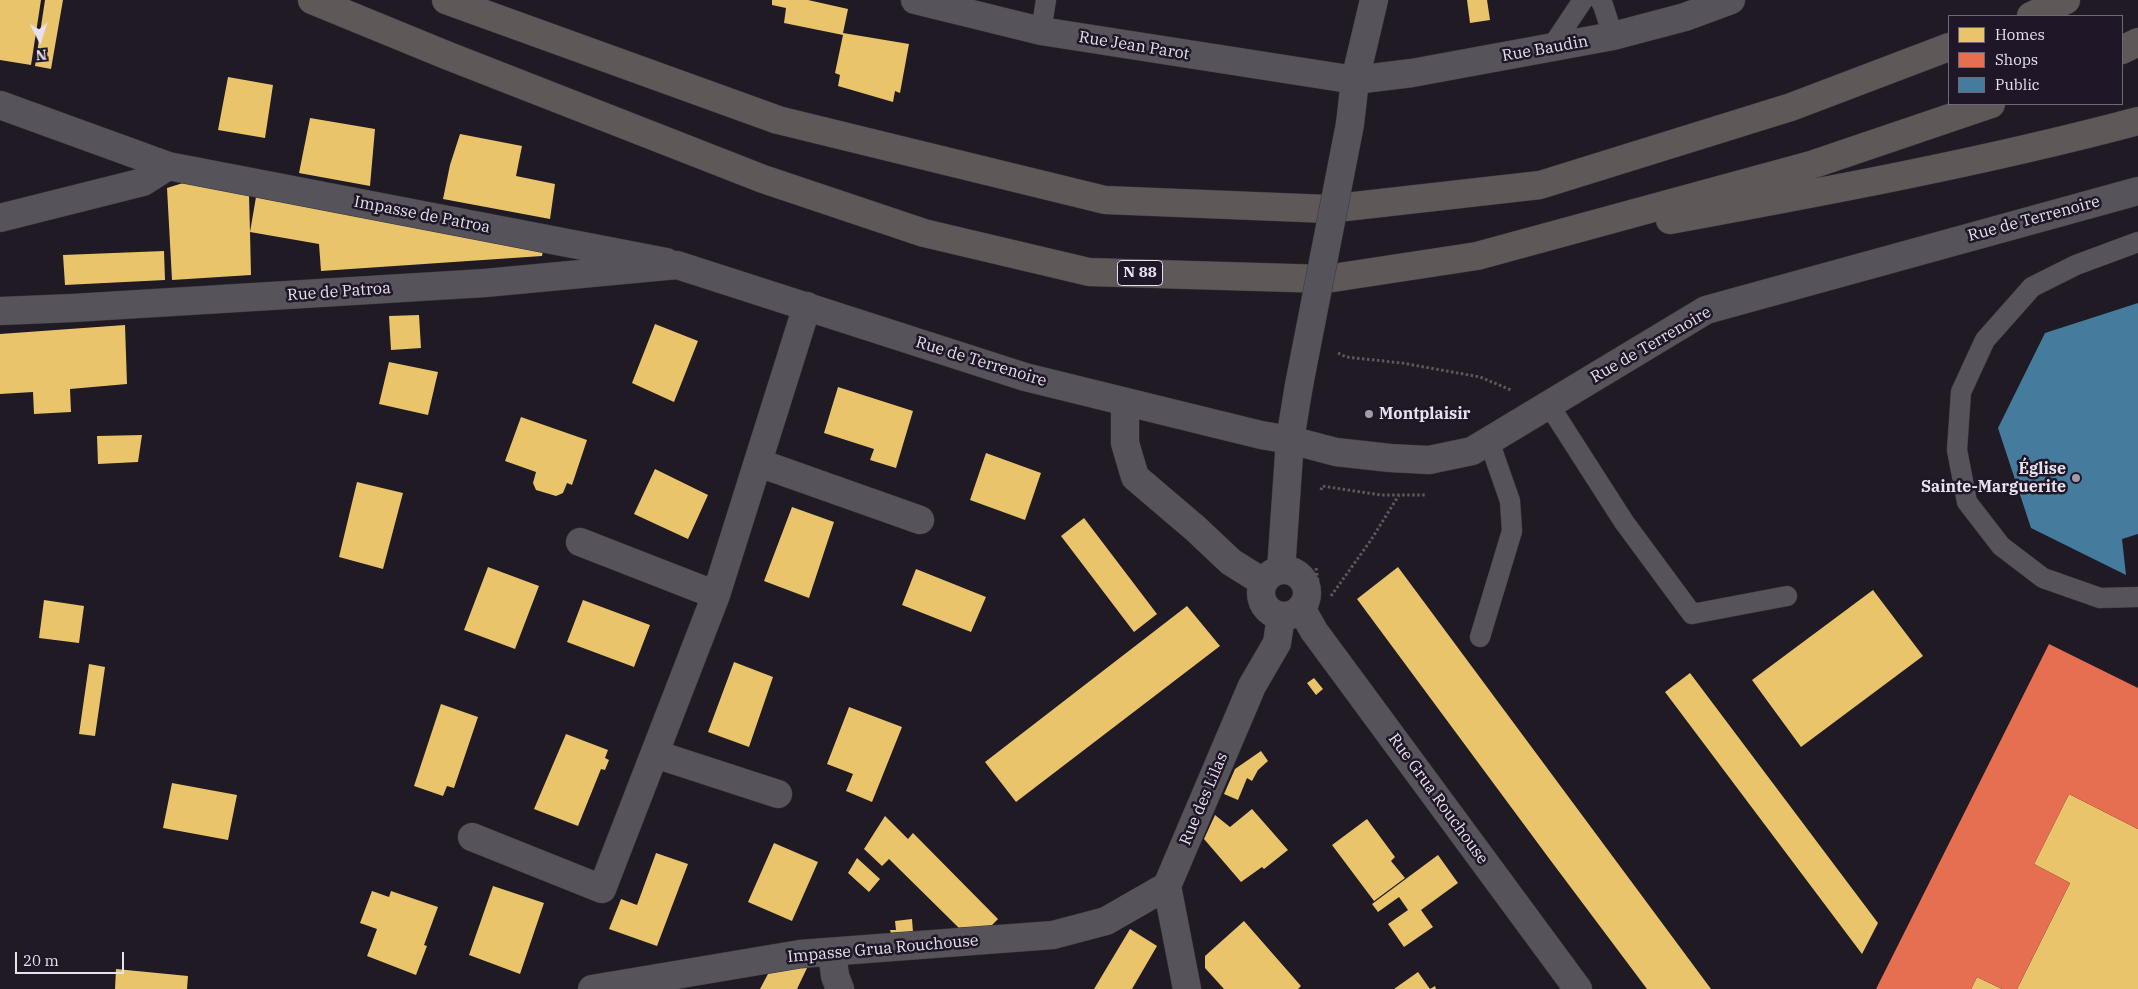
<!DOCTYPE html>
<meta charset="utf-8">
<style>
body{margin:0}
#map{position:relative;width:2138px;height:989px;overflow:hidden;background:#1f1a24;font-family:"IBM Plex Serif",serif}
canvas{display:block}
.legend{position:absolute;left:1948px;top:15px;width:175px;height:90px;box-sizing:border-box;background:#1f1727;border:1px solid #6f6876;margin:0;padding:6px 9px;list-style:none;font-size:15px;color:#e6e1ec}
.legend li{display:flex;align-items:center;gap:10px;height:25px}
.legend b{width:25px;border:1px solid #6f6876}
.north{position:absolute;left:15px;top:15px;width:50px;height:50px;-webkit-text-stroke:4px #1f1727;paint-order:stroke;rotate:175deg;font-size:14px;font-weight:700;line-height:20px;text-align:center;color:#e6e1ec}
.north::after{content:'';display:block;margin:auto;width:18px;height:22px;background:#e6e1ec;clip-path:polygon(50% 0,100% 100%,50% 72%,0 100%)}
.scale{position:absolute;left:15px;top:952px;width:109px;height:22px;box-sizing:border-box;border:2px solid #e6e1ec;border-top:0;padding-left:6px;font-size:15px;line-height:18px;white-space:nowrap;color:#e6e1ec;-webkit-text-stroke:4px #1f1727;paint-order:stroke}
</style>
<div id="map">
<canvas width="2138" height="989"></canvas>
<ul class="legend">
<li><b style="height:14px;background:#e9c46a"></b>Homes</li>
<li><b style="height:14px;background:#e76f51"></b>Shops</li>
<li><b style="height:14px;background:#457b9d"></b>Public</li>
</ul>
<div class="north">N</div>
<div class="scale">20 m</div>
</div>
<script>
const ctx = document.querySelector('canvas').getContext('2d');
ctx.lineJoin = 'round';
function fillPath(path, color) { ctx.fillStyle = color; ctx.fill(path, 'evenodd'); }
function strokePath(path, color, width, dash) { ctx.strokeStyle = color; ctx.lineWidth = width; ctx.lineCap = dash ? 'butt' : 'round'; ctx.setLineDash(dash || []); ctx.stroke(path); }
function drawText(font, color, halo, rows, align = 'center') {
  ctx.font = font + ' "IBM Plex Serif",serif'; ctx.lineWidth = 5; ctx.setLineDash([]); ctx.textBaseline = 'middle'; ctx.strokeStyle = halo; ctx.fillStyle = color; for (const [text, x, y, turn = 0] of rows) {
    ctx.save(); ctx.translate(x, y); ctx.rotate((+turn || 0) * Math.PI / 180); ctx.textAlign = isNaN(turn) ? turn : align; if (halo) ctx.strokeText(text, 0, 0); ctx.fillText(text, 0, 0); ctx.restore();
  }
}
fillPath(new Path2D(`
 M0,0H41L31,65L0,60Z
 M45,0H63L51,69L35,66Z
 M772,0H808L848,9L843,33L909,44L900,93L895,91L893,102L838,86L840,75L835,73L843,35L784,23L786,8L772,5Z
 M1467,0H1487L1490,20L1470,23Z
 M228,77L273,85L265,138L218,130Z
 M310,118L375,129L370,186L299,173Z
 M460,134L522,146L516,176L555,184L550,219L443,199L450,165Z
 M183,183L249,195L250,232L256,197L543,251L542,256L321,271L319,244L250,232L251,275L172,280L167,188Z
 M164,251L165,280L65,285L63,255Z
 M419,315L421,348L391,350L389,316Z
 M655,324L698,341L674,402L632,383Z
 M125,325L127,384L70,389L71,412L34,414L33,392L0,394V334Z
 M389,362L438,372L428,415L379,404Z
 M838,387L913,411L896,468L870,460L874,449L824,433Z
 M521,417L587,440L572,485L567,483L563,493L556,496L536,490L533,483L536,472L505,461Z
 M142,435L138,462L98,464L97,436Z
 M986,453L1041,473L1025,520L970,500Z
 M655,469L708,495L688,539L634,514Z
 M357,482L403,493L383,569L339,557Z
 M792,507L834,522L809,598L764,581Z
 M1084,518L1157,614L1134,632L1061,536Z
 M488,567L539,586L515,649L464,630Z
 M1398,567L1711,989H1647L1548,857L1357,599Z
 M916,569L986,597L971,632L902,605Z
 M1873,590L1923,656L1801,747L1752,680Z
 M44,600L84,606L79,643L39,638Z
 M583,600L650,625L634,667L567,642Z
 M1187,606L1220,646L1016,802L985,762Z
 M734,662L773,677L749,747L708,732Z
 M89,664L105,667L95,736L79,734Z
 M1690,673L1878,923L1862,954L1665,692Z
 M1314,678L1323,689L1316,695L1307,683Z
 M441,704L478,717L454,788L447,786L443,796L414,786Z
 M849,707L902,727L872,802L846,791L853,774L827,764Z
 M566,734L608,750L605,758L609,760L605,770L601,769L578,826L534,809Z
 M1261,751L1268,761L1258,770L1252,781L1247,778L1238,800L1224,794L1235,769Z
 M172,783L237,795L228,840L163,828Z
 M2069,794L2138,829V989H2017L2070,883L2034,864Z
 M1252,809L1288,850L1264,869L1262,867L1241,882L1204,839L1215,815L1230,827Z
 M885,816L908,839L913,833L998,919L991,926L959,928L889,859L882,866L864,849Z
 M1367,819L1395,857L1391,861L1405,878L1374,901L1332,845Z
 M774,843L818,862L792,921L748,902Z
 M656,853L688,864L657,946L609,929L621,899L637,905Z
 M1438,855L1458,883L1421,910L1433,927L1404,947L1388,924L1408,910L1399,897L1378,912L1372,904Z
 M857,858L880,879L869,892L848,873Z
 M493,886L544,903L520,974L469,955Z
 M372,891L389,897L391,891L438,907L424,945L427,946L416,975L367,956L377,929L360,923Z
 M912,919L913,932L891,933L890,930H896L895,921Z
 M1244,921L1301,986L1298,989H1224L1205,968V956Z
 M1130,929L1157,946L1132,989H1094Z
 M808,966L797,989H760L769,972Z
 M116,969L188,976L187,989H115Z
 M1418,972L1430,989L1435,986L1436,989H1394Z
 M1977,977L2002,989H1971Z`), '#e9c46a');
fillPath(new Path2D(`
 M2049,644L2138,688V829L2069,794L2034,864L2070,883L2017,989H2002L1977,977L1971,989H1876Z`), '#e76f51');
fillPath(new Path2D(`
 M2138,303V534L2122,539L2126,575L2031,528L1998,428L2045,333Z`), '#457b9d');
const service = new Path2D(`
 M1600,0L1603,5L1613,36
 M1041,31L1046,0
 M1551,48L1583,0
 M2138,242L2076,265L2032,287L1985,340L1961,392L1957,450L1967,502L2001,546L2043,578L2100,598L2138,597
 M1549,405L1624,522L1692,614L1787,596
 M1480,637L1512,531L1510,501L1489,441`);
const minor = new Path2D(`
 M915,0L1041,31L1355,80L1412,73L1613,36L1685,17L1731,0
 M0,105L168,166L666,262
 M1350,124L1355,80L1374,0
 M0,218L143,182L168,166
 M1125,402V443L1135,477L1196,529L1231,562L1263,582
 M759,463L920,520
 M580,542L716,595
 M1281,570L1290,440L1299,385
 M1261 593a23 23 0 1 1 46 0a23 23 0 1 1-46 0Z
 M1301,608L1314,631L1578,989
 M655,754L778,794
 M472,837L602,889L716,595L807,306
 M832,952L835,976L840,989
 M592,989L800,954L1053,935L1106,921L1167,886
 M1187,989L1167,886L1252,686L1277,643L1281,616`);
const tertiary = new Path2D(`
 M0,311L73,308L485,283L677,265L1025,377L1261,435L1290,440L1336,452L1390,458L1429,460L1472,451L1706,310L2138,191`);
const trunk = new Path2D(`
 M312,0L446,55L763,179L924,233L1089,272L1326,279L1477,256L1811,165L1991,104
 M446,0L778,120L1105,200L1328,209L1540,185L1791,107L1949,47
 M2031,16L2066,0
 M2122,50L2138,42
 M1670,220C1827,191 1984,162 2138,121`);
strokePath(service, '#39363d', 21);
strokePath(minor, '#39363d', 29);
strokePath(tertiary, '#39363d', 29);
strokePath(trunk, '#39363d', 29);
strokePath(new Path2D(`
 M1338,353L1346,357L1402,363L1480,377L1511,390
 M1321,490L1322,486L1381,495H1426
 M1316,568L1318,581
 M1331,596L1371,540L1399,495`), '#5b585f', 3, [2.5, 2.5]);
strokePath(service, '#56535b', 20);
strokePath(minor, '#56535b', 28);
strokePath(tertiary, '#56535b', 28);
strokePath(trunk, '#5e5958', 28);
const minorBridge = new Path2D(`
 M1299,385L1350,124`);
strokePath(minorBridge, '#39363d', 29, []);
strokePath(minorBridge, '#56535b', 28);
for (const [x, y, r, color] of [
 [1369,414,5,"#a09ba6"],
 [2076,478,5,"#a09ba6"]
]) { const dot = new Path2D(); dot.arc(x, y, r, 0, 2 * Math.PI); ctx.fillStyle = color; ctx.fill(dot); strokePath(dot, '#1f1727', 2); }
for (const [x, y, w] of [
 [1140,273,45]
]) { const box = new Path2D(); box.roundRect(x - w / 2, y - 12.5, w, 25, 4); ctx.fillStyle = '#1f1727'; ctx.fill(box); strokePath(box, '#e6e1ec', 1); }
drawText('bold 15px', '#e6e1ec', null, [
 ["N 88",1140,273]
]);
drawText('16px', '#e6e1ec', '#1f1727', [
 ["Rue Jean Parot",1134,46,9],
 ["Rue Baudin",1545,49,-10],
 ["Impasse de Patroa",422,215,11],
 ["Rue de Terrenoire",2034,219,-15],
 ["Rue de Patroa",339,292,-4],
 ["Rue de Terrenoire",1651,345,-30],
 ["Rue de Terrenoire",981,362,17],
 ["Rue des Lilas",1204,799,-67],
 ["Rue Grua Rouchouse",1438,799,54],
 ["Impasse Grua Rouchouse",883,949,-5]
]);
drawText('bold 16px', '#e6e1ec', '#1f1727', [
 ["Montplaisir",1379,414],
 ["Église",2066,469,"right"],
 ["Sainte-Marguerite",2066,487,"right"]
], 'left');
</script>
